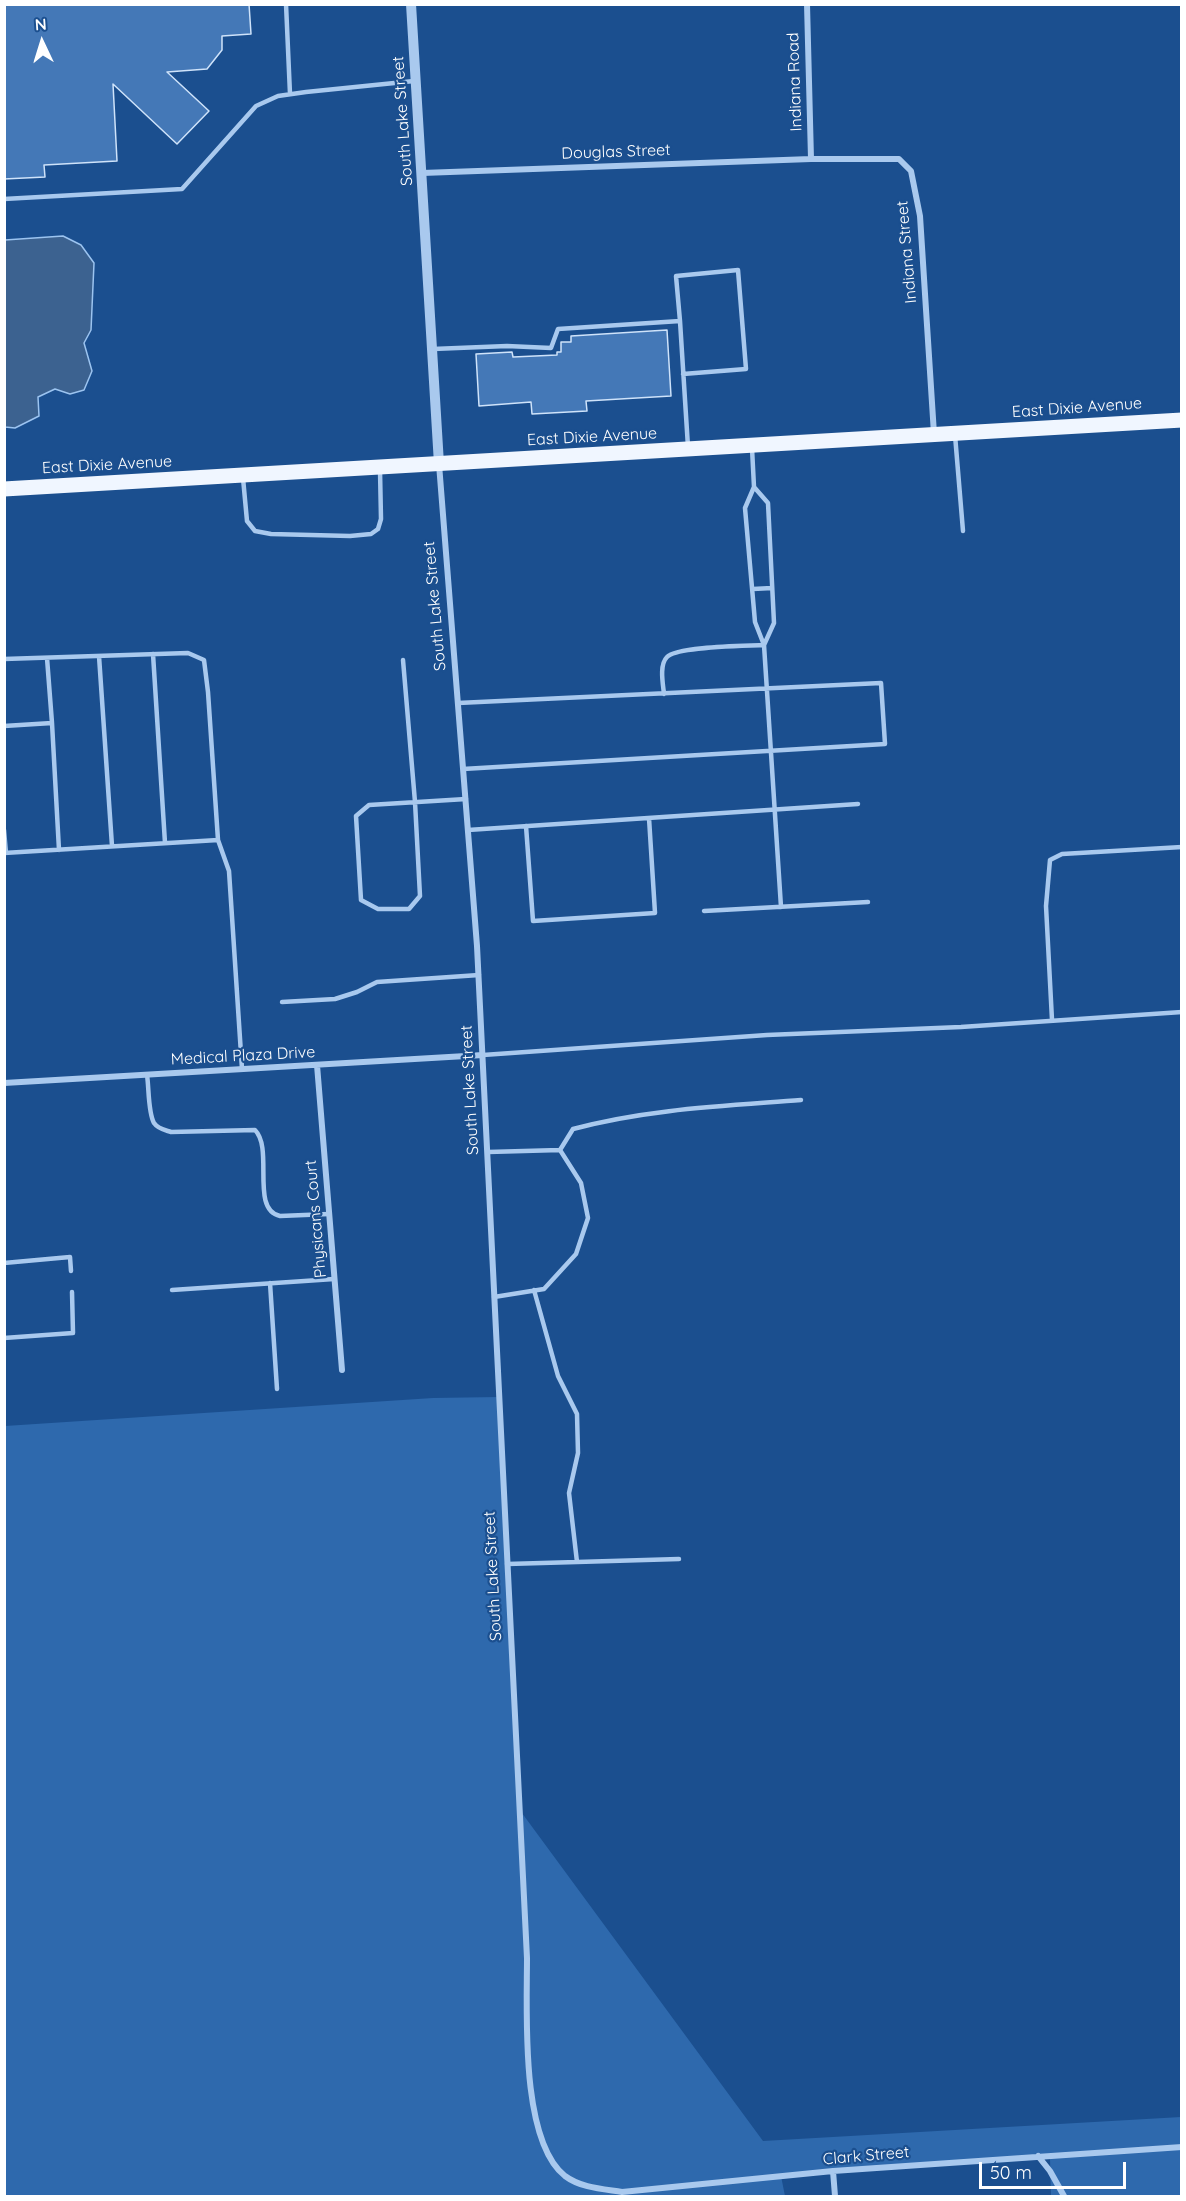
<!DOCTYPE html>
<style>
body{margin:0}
#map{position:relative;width:1186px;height:2201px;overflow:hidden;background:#1b4f8f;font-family:Quicksand,sans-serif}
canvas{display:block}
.frame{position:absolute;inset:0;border:6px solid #fff;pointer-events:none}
.north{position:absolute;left:12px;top:12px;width:60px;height:60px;-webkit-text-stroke:4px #1b4f8f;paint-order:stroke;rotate:356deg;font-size:16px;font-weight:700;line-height:24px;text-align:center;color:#fff}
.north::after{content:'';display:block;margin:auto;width:21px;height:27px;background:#fff;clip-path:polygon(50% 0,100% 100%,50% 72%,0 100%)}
.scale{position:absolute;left:979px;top:2162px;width:147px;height:27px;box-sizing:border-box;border:3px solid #fff;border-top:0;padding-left:8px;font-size:18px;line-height:21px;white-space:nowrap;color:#fff;-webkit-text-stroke:4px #1b4f8f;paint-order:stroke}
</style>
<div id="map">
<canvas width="1186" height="2201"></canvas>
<div class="frame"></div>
<div class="north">N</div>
<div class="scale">50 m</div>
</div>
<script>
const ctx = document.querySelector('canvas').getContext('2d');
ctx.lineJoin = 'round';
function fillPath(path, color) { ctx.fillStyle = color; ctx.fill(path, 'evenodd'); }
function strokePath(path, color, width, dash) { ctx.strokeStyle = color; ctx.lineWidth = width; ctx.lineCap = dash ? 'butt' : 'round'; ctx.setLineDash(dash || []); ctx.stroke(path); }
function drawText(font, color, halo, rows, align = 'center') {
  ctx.font = font + ' Quicksand,sans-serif'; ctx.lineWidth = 4.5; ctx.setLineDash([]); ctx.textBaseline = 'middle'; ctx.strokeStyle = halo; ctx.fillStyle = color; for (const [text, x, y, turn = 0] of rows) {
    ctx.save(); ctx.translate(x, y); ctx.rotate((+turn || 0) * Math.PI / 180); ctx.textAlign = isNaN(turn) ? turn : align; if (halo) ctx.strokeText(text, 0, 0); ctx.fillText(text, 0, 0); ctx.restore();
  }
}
fillPath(new Path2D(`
 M499,1397L519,1809L763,2141L1181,2117V2196H1051L1050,2158L781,2176L785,2196H5V1426L433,1398Z`), '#2e69ad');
const water = new Path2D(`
 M63,236L81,245L94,263L91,330L84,343L92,371L84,390L70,394L55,389L38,397L39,416L15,428L5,427V240Z`);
fillPath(water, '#3c6290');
strokePath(water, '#9cc4f0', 1.5);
const building = new Path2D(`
 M4,4H249L251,34L222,36V50L207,69L167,72L209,111L177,144L113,84L117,161L44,165L45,177L4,179Z
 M667,330L671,396L586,401L587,411L532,414L531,402L479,406L476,354L512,352L513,357L557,355V352H561V342H571V336Z`);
fillPath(building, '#4478b7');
strokePath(building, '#cfe3fa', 1.5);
strokePath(new Path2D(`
 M286,4L290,94
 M4,199L182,189L256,106L278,96L306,92L414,81
 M680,321L676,276L738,270L746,369L683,374
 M433,349L507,346L551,348L558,329L680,321L688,447
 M955,435L963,531
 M752,448L754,487L745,508L755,622L764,645L774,623L768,503L754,487
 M243,478L247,521L255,531L271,534L350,536L371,534L378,529L381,519L380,470
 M753,589L772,588
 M153,654L165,843
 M99,656L112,846
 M4,659L188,653L204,660L208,692L218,840L229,871L242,1069
 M403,660L415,802L420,896L409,909H378L361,900L356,816L369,805L466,799
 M664,694C663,684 659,665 667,657C677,646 747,646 764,645L781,907
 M458,703L881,683L885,744L463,769
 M52,723L59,850
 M4,726L52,723L47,658
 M526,826L533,921L655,913L649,818
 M4,830L6,853
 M468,830L858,804
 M4,853L218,840
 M704,911L868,902
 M282,1002L335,999L357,992L377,982L479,975
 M1052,1020L1046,906L1050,860L1062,854L1182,847
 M483,1055L767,1035L961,1027L1182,1012
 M147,1075C149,1087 148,1113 154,1123C158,1129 165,1130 171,1132L255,1130C274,1149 250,1210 280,1216L329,1214
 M560,1150L573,1129C647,1109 724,1106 801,1100
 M488,1152L560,1150L581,1183L588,1218L576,1254L544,1289L494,1297
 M4,1263L70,1257L71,1271
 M270,1283L277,1389
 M172,1290L334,1279
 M534,1290L558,1376L577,1414L578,1453L569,1493L577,1562L679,1559
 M4,1338L73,1333L72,1292
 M507,1564L577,1562`), '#a9c9ee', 4.5);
strokePath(new Path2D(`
 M807,4L811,159
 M422,173L811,159H899L911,171L920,216L934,434
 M439,464L477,946L527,1958C527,2012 520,2140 565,2176C581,2188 603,2189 622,2192L833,2171L1182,2147
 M317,1065L342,1370
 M4,1083L483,1055
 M1038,2156L1050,2171L1064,2196
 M833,2171L835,2196`), '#a9c9ee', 6);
strokePath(new Path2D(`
 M411,4L439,464`), '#a9c9ee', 10);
strokePath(new Path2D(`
 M4,489L1182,420`), '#f0f6ff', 15);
drawText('16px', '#fff', '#1b4f8f', [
 ["Indiana Road",795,82,-92],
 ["South Lake Street",403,121,-94],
 ["Douglas Street",616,152,-2],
 ["Indiana Street",907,252,-95],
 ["East Dixie Avenue",1077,408,-4],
 ["East Dixie Avenue",592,437,-3],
 ["East Dixie Avenue",107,465,-3],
 ["South Lake Street",435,606,-95],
 ["Medical Plaza Drive",243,1056,-3],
 ["South Lake Street",470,1090,-93],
 ["Physicans Court",316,1219,-95],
 ["South Lake Street",493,1576,-93],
 ["Clark Street",866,2156,-5]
]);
</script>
